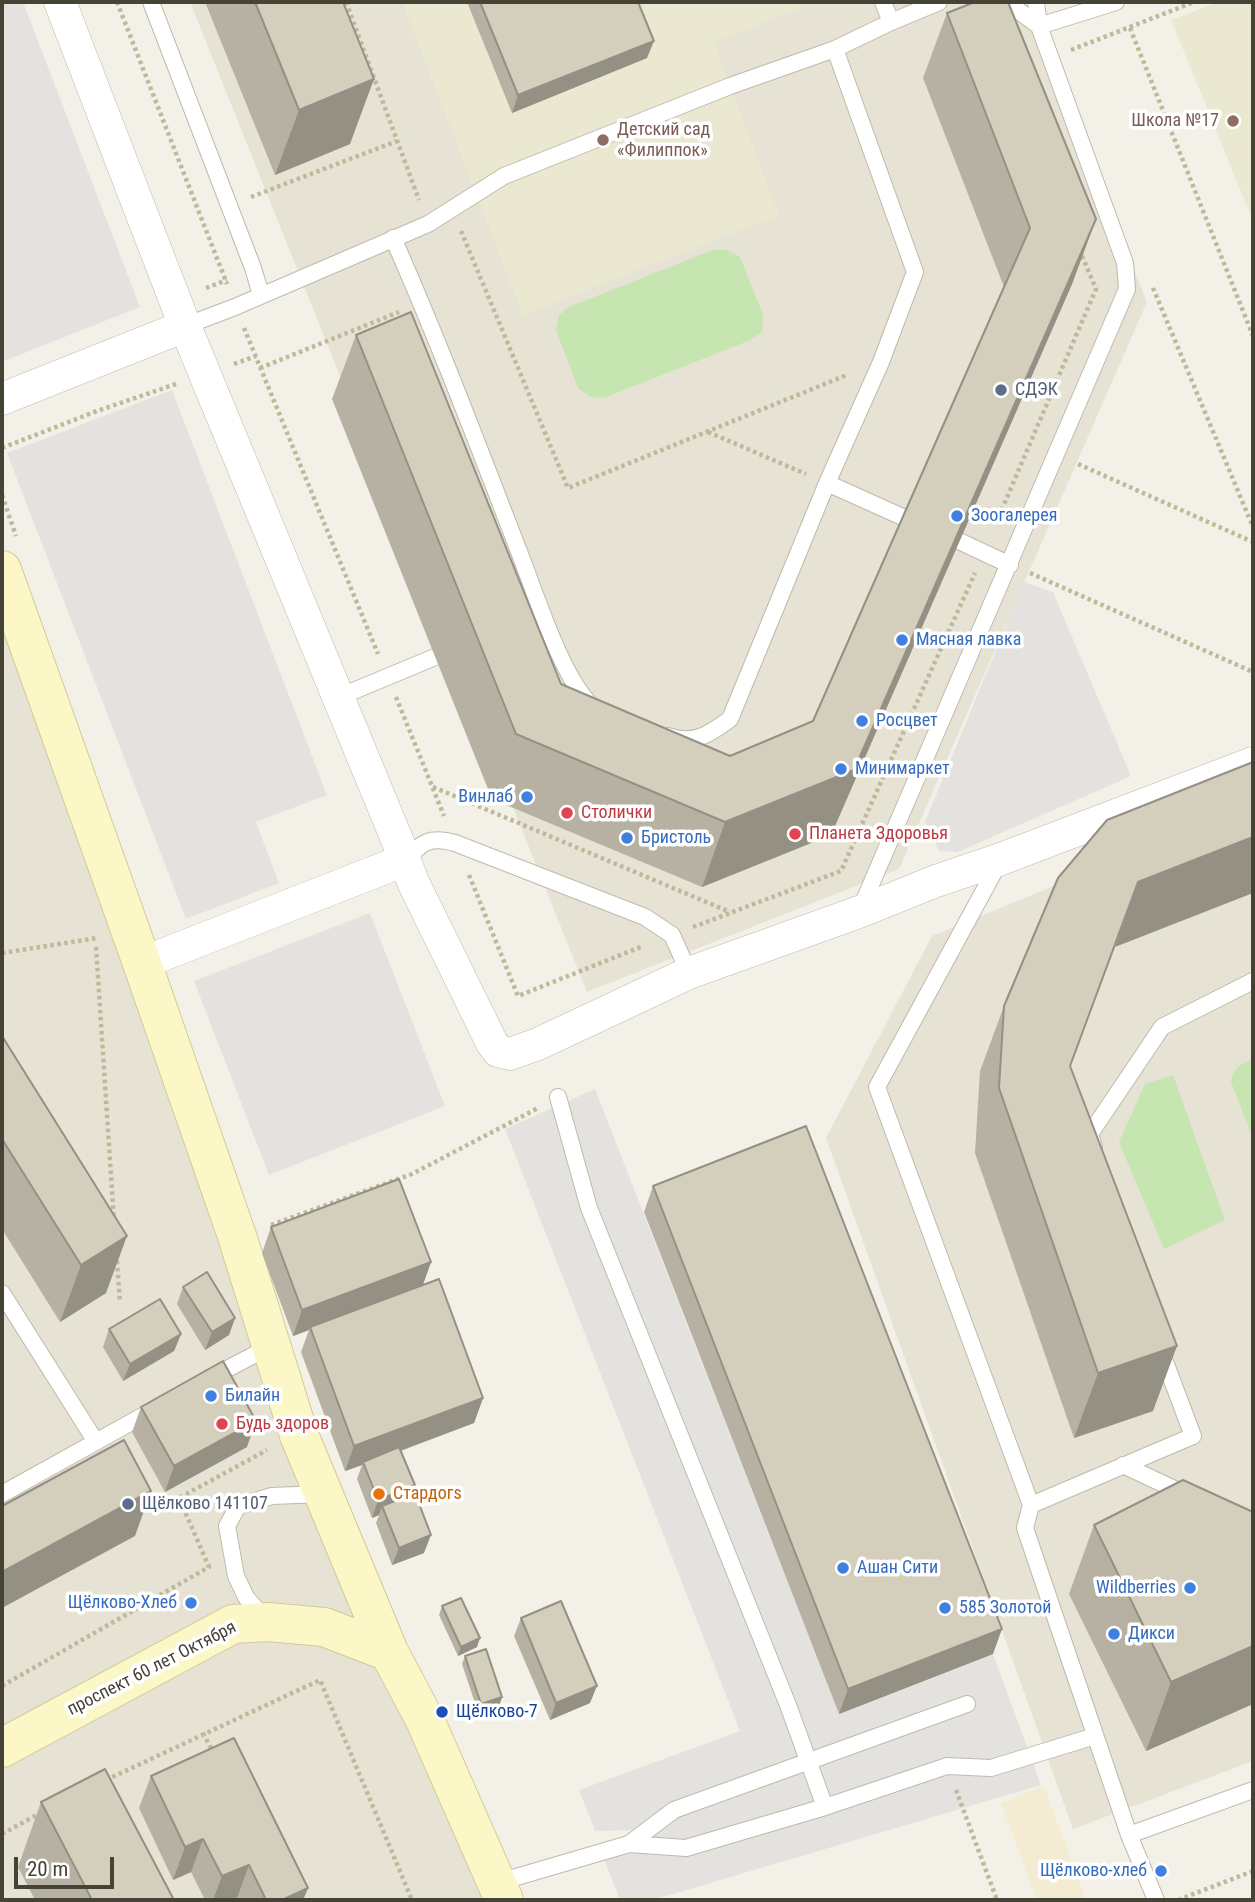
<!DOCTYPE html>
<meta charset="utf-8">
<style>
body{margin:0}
#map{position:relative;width:1255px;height:1902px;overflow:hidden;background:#f3f1e7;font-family:"Roboto Condensed",sans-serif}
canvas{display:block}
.frame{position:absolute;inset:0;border:4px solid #454236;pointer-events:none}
.scale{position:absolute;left:14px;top:1857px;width:100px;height:32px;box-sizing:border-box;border:4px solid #454236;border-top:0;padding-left:9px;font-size:21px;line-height:24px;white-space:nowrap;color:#454236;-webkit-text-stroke:5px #fff;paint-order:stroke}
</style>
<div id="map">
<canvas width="1255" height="1902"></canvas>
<div class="frame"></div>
<div class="scale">20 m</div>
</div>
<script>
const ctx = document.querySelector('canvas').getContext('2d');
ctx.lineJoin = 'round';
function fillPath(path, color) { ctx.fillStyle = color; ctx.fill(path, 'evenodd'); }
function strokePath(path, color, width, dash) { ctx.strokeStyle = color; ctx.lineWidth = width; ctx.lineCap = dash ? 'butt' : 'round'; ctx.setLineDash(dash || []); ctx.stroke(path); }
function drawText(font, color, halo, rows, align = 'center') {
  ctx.font = font + ' "Roboto Condensed",sans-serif'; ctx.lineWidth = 7; ctx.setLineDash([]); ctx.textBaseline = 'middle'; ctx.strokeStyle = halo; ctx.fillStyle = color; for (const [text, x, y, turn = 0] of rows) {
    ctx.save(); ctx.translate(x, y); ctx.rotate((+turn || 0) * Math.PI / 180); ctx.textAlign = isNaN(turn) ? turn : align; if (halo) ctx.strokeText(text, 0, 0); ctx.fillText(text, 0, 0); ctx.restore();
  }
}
fillPath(new Path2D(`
 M190,2H1024L1147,302L899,869L587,992Z
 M2,570L237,1236L504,1900H2Z
 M1253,804V1761L1073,1829L826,1138L932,936Z`), '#e6e3d5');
fillPath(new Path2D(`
 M1044,1786L1086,1900H1037L1001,1803Z`), '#f4ebd3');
fillPath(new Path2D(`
 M402,2H815L714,43L779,215L523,315Z
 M1218,2H1253V221L1171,20Z`), '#ebe8d1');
fillPath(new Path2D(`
 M712,250H727L740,257L763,315L762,332L748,341L604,398L591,397L578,388L556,330L559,315L569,307Z
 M1253,1059V1139L1231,1082C1233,1068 1241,1064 1253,1059Z
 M1173,1075L1225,1220L1164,1249L1119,1142L1145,1084Z`), '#c6e5b1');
fillPath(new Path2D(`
 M2,2H23L140,307L2,362Z
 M172,390L327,795L256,822L279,883L186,919L7,453Z
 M1024,582L1053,592L1131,776L958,852L939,851L925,822Z
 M370,913L445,1106L269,1175L194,981Z
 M595,1089L839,1714L993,1654L1041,1785L653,1900H620L604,1859L641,1830L595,1831L579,1790L740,1731L505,1129Z`), '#e4e2df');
const lane = new Path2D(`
 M151,2L253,268L261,295
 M883,2L891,22
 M1036,2L1039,26L1116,2
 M393,238C439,342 479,448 520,554C536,595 562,678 592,706
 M185,326L235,307L428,224L504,176L730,86L835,49
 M827,483L907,519
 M959,541L1010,565
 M339,697L435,657
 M668,736C694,745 710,734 730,719L827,483L881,362L915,272L835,49L891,22L939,2
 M405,860C423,842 429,836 455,843L645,917L672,935L689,973
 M1000,861L877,1087L1031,1505L1025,1528L1129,1835L1156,1900
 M860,910L1127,289L1125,263L1039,26L1007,2
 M558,1097L589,1208L788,1705L825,1807
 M1094,1147L1090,1134L1162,1027L1253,981
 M2,1293L96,1442
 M208,1379L271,1346
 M1123,1465L1187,1495
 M2,1494L155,1409
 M1031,1505L1193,1436L1161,1351
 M264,1618L246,1597L236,1576L227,1526L238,1506L272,1496L322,1494
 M1129,1835L1253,1790
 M629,1844L686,1848L825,1807L947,1766L991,1768L1095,1736
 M496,1883L629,1844L674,1810L967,1704`);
const street = new Path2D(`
 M60,2L185,326L398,842L413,882L492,1043L498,1051L510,1054L538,1044L689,973L859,912L936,881L1001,859L1253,763
 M2,399L185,326
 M142,963L405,860`);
const secondary = new Path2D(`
 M2,570L142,963L237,1236L299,1435L389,1652L425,1720L504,1900
 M2,1748L233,1624L268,1622L324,1627L389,1652`);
strokePath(lane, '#bebaaa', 18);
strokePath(street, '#bebaaa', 33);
strokePath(secondary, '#d1ca98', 40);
strokePath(new Path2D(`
 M117,2L227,284
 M346,2L419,200
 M1130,28L1253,336
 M1071,50L1194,2
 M251,197L397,141
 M461,231L568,488L847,375
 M206,288L227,280
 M1153,288L1253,527
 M244,328L378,654
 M234,364L256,356
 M260,368L399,312
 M708,432L806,474
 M2,448L97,411L176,384
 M1078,464L1253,542
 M2,495L16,536
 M996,523L1096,289L1080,251
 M1030,573L1253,672
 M396,697L444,816
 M433,787L730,912
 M469,875L518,996L643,946
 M693,927L841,871L975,573
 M96,947L114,1221
 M2,953L97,938
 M271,1225L412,1174L538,1108
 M117,1261L120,1302
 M2,1686L209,1567L179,1498L267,1450
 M203,1733L213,1752
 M106,1780L320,1680L412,1900
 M956,1790L997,1900
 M2,1834L42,1812
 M1178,1900L1253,1871`), '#bfb89b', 4.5, [3.5, 3.5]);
strokePath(lane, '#fff', 16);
strokePath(street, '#fff', 32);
strokePath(secondary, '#fcf7c7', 38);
fillPath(new Path2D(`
 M205,2H343L350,144L275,175Z
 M467,2H638L647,58L512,113Z
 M947,13L1096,219L1072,284L831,835L702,887L492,799L332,399L356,335L561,684L730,756L813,721L1004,287L923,78Z
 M1115,947L1070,1067L1153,1411L1074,1438L975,1153L980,1071L1004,1006Z
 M2,1036L106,1293L60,1322L2,1229Z
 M653,1186L993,1654L839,1714L644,1212Z
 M271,1227L431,1262L423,1285L483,1398L474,1423L401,1451L415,1485L411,1494L424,1553L392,1565L376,1523L379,1515L372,1518L357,1479L362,1465L345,1471L301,1352L309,1330L293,1336L262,1253Z
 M183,1287L235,1318L229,1335L205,1350L177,1304Z
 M109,1329L181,1334L174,1351L123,1381L103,1347Z
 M141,1407L247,1447L165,1492L132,1432Z
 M1253,1512V1704L1146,1751L1069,1594L1094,1525Z
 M442,1606L477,1647L458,1656L439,1615Z
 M521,1618L590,1703L550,1720L514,1636Z
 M465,1656L502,1697L499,1706L478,1712L462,1664Z
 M151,1776L308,1888L303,1900H238L237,1898L230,1900H205L191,1872L173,1880L139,1808Z
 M41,1802L174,1900H35L18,1867Z`), '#b6b1a3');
fillPath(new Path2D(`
 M654,41L647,58L512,113L518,95Z
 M374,79L350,144L275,175L299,110Z
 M1096,219L1072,284L831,835L702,887L725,822L854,770Z
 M1253,837V893L1115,947L1138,882Z
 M127,1236L106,1293L60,1322L81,1265Z
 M431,1262L422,1287L310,1327L309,1330L293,1336L302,1310Z
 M235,1318L229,1335L205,1350L212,1332Z
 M181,1334L174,1351L123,1381L130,1364Z
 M1177,1346L1153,1411L1074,1438L1098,1373Z
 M483,1398L474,1423L364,1464L363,1462L362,1465L345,1471L354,1446Z
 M256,1421L247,1447L165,1492L174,1466Z
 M415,1485L408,1503L382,1506L379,1515L372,1518L378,1500Z
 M151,1491L135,1536L2,1608V1572Z
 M431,1535L424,1553L392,1565L399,1548Z
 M1002,1629L993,1654L839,1714L848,1689Z
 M480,1638L477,1647L458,1656L461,1647Z
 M1253,1646V1704L1146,1751L1171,1682Z
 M597,1686L590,1703L550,1720L556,1703Z
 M502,1697L499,1706L478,1712L481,1704Z
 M203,1839L191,1872L173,1880L185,1847Z
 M249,1865L237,1898L230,1900H213L222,1876Z
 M308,1888L303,1900H282Z`), '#949084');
const building = new Path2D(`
 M255,2H343L374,79L299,110Z
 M480,2H638L654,41L518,95Z
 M975,2H1008L1096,219L854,770L725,822L516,734L356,335L411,312L561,684L730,756L813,721L1030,228L947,13Z
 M1253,762V837L1138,882L1070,1066L1177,1346L1098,1373L999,1088L1004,1006L1058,878L1107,820Z
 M2,1036L127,1236L81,1265L2,1139Z
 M806,1126L1002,1629L848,1689L653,1186Z
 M399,1179L431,1262L302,1310L271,1227Z
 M207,1272L235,1318L212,1332L183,1287Z
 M439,1279L483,1398L354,1446L310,1327Z
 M160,1299L181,1334L130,1364L109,1329Z
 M223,1361L256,1421L174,1466L141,1407Z
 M124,1440L151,1491L2,1572V1506Z
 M399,1447L415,1485L378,1500L363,1462Z
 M1183,1480L1253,1512V1646L1171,1682L1094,1525Z
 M415,1493L431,1535L399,1548L382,1506Z
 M461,1598L480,1638L461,1647L442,1606Z
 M561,1601L597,1686L556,1703L521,1618Z
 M486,1649L502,1697L481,1704L465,1656Z
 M234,1738L308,1888L282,1900H266L249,1865L222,1876L203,1839L185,1847L151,1776Z
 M105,1769L174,1900H92L41,1802Z`);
fillPath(building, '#d4cebd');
strokePath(building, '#949084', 2);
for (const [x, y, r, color] of [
 [1233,121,7,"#8d6e63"],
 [603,140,7,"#8d6e63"],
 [1001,390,7,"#5c6f8a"],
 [957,516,7,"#3f7fe0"],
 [902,640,7,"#3f7fe0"],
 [862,721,7,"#3f7fe0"],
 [841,769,7,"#3f7fe0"],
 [527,797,7,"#3f7fe0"],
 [567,813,7,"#e0444e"],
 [795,834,7,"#e0444e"],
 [627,838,7,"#3f7fe0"],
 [211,1396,7,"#3f7fe0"],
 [222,1424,7,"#e0444e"],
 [379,1494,7,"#e8710a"],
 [128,1504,7,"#5c6f8a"],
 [843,1568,7,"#3f7fe0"],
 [1190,1588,7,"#3f7fe0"],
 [191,1603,7,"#3f7fe0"],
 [945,1608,7,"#3f7fe0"],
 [1114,1634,7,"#3f7fe0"],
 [442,1712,7,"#1a4fb4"],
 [1161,1871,7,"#3f7fe0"]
]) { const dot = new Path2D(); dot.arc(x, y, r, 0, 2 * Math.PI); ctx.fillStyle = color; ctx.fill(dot); strokePath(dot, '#fff', 2.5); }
drawText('18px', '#785e54', '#fff', [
 ["Школа №17",1219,121],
 ["Детский сад",617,130,"left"],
 ["«Филиппок»",617,151,"left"]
], 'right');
drawText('18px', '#4e5e75', '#fff', [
 ["СДЭК",1015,390],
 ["Щёлково 141107",142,1504]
], 'left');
drawText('18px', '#366cbe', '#fff', [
 ["Зоогалерея",971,516],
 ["Мясная лавка",916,640],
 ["Росцвет",876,721],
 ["Минимаркет",855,769],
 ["Винлаб",513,797,"right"],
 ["Бристоль",641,838],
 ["Билайн",225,1396],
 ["Ашан Сити",857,1568],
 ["Wildberries",1176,1588,"right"],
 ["Щёлково-Хлеб",177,1603,"right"],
 ["585 Золотой",959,1608],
 ["Дикси",1128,1634],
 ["Щёлково-хлеб",1147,1871,"right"]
], 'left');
drawText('18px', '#be3a42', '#fff', [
 ["Столички",581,813],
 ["Планета Здоровья",809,834],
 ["Будь здоров",236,1424]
], 'left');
drawText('18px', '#c56008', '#fff', [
 ["Стардогs",393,1494]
], 'left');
drawText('18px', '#454236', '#fff', [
 ["проспект 60 лет Октября",152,1669,-27]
]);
drawText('18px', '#164399', '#fff', [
 ["Щёлково-7",456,1712]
], 'left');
</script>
